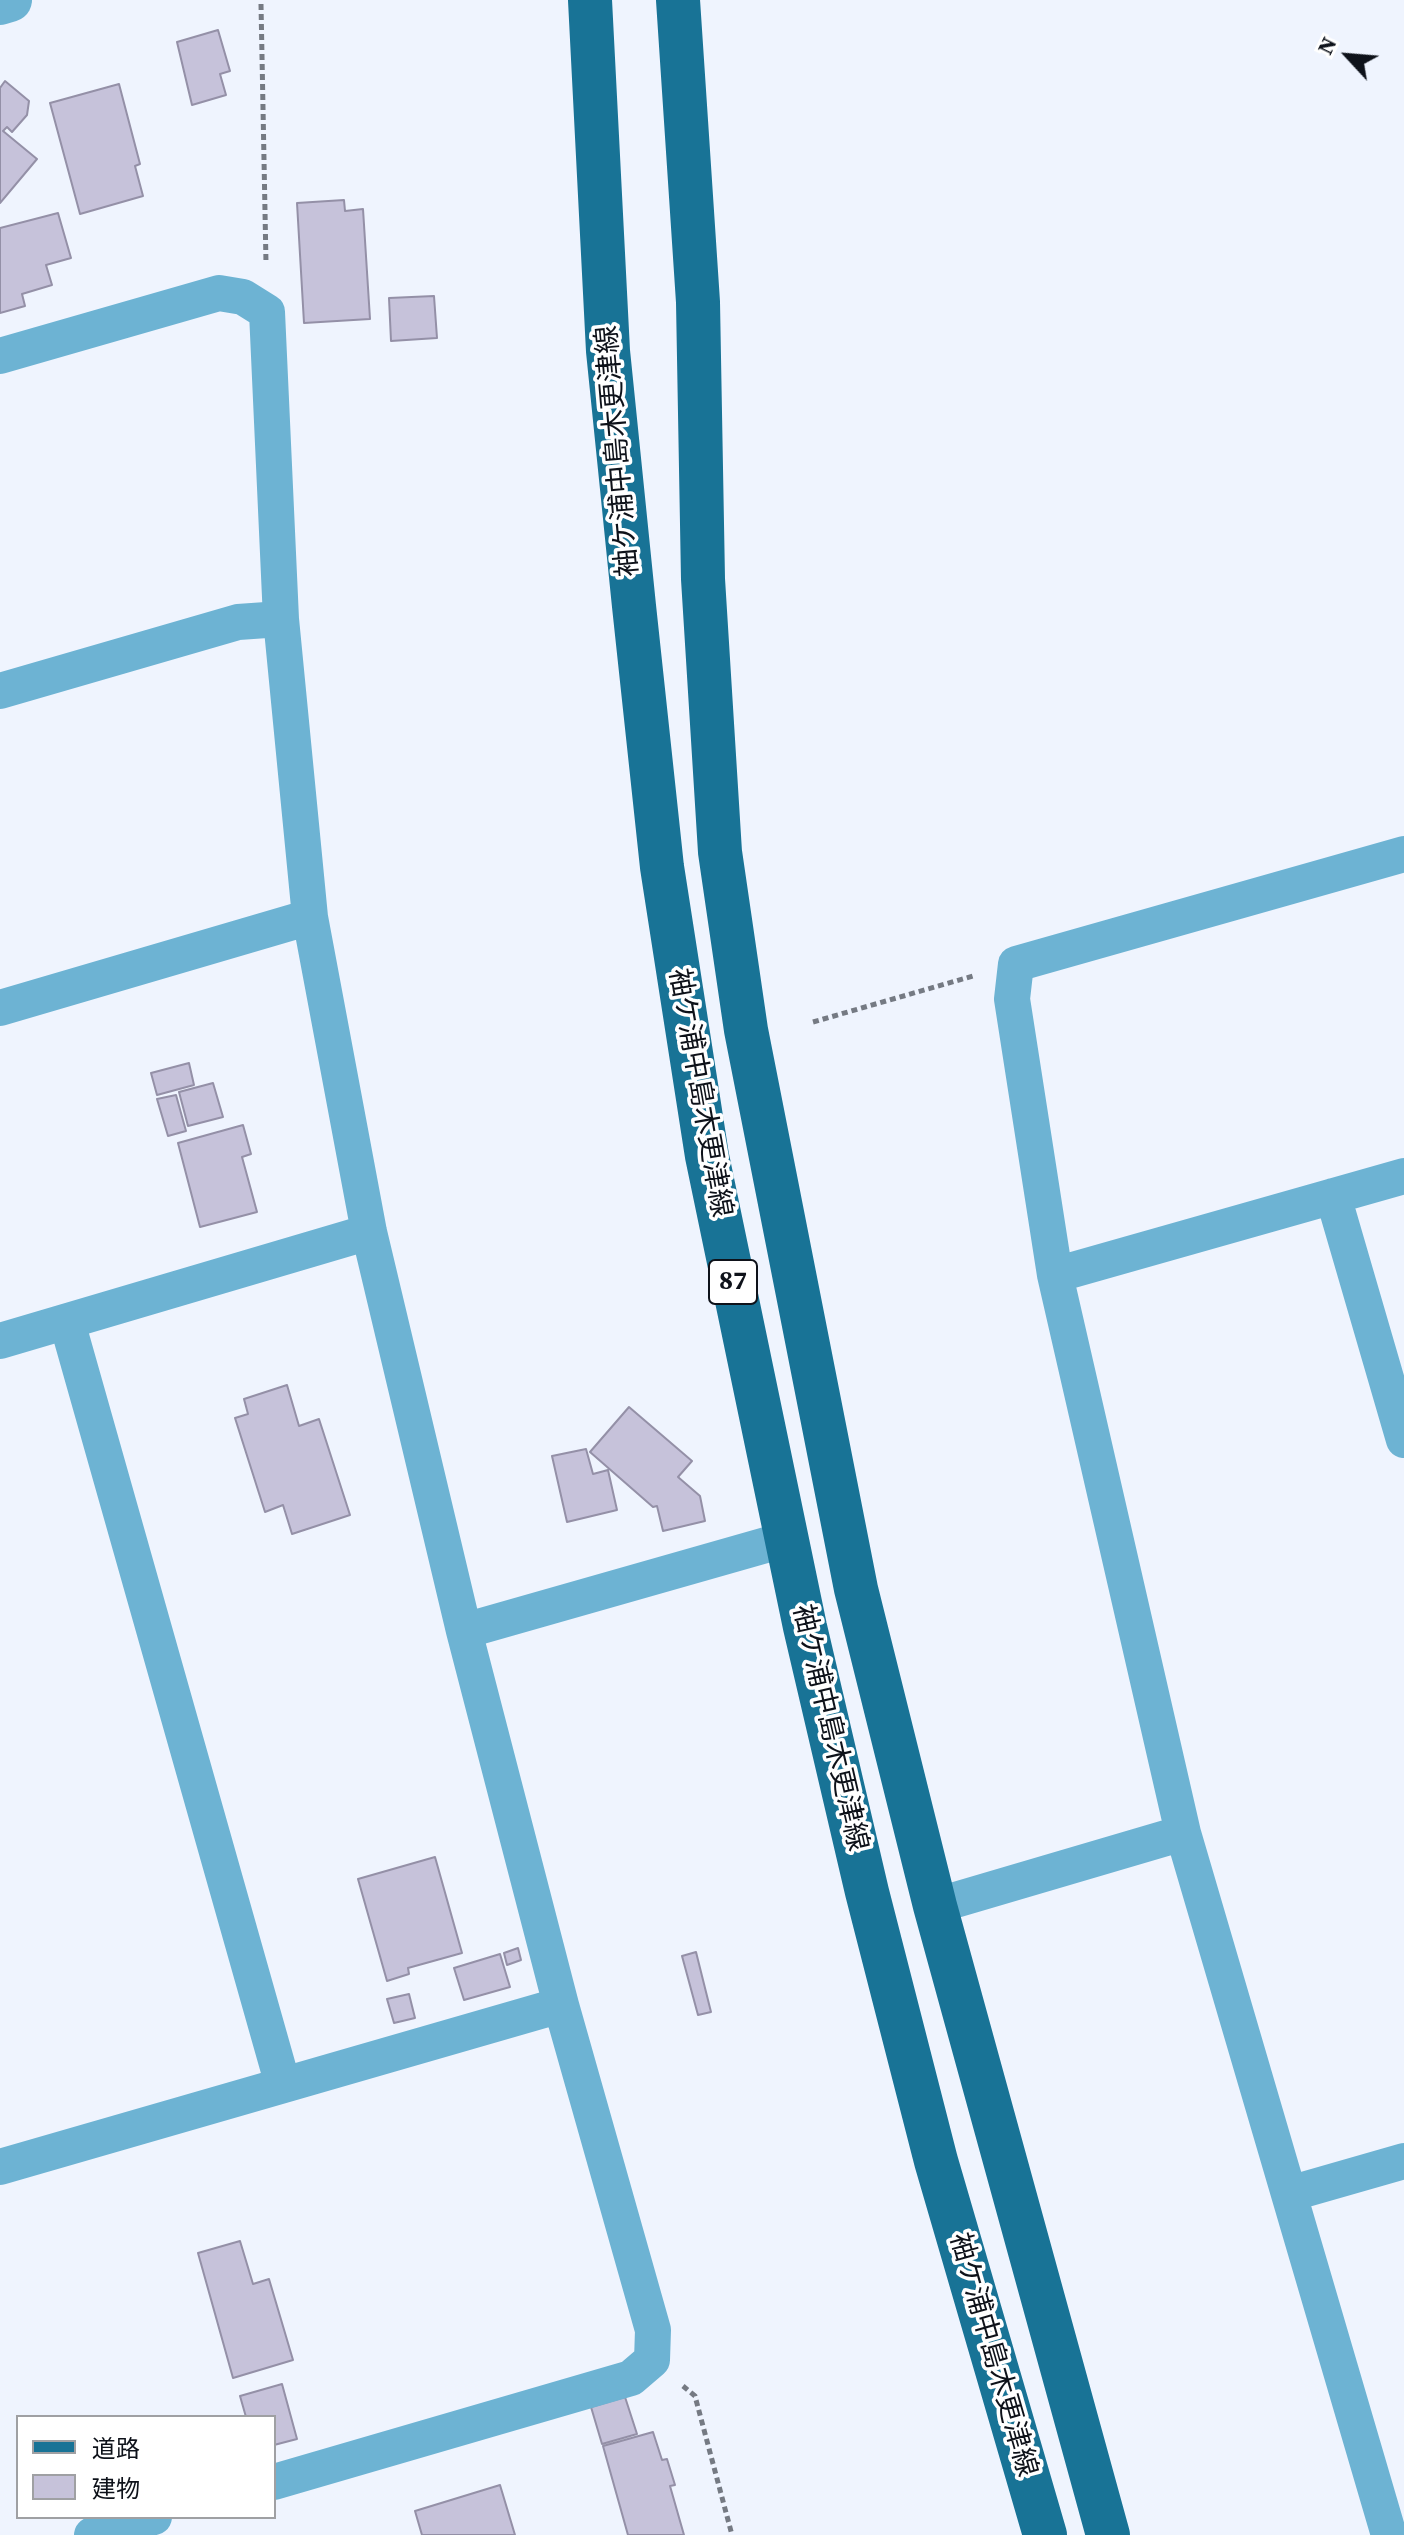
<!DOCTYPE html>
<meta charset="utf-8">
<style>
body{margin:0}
#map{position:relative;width:1404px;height:2535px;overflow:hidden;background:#eff4fe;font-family:"Source Serif 4","Noto Sans JP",serif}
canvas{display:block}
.legend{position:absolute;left:16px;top:2415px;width:260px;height:104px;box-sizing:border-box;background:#fff;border:2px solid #9fa0a3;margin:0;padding:10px 14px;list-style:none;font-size:24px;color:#0e121a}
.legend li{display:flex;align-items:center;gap:16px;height:40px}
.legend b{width:40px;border:2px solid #9fa0a3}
.north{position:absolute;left:1308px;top:16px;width:80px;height:80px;-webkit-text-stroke:6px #fff;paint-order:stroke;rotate:296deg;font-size:22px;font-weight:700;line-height:32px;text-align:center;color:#0e121a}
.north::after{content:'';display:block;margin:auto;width:28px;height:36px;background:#0e121a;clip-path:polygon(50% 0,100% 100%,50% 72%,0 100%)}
</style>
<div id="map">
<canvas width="1404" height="2535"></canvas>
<ul class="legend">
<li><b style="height:10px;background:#187396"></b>道路</li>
<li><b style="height:22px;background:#c6c2da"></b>建物</li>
</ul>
<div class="north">N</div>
</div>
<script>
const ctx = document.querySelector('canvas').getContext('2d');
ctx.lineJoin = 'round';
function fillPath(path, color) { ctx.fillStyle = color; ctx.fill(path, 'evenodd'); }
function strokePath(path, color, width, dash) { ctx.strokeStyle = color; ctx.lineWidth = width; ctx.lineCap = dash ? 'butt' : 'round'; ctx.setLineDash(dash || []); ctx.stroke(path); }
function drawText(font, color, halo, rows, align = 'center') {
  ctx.font = font + ' "Source Serif 4","Noto Sans JP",serif'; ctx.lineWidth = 7; ctx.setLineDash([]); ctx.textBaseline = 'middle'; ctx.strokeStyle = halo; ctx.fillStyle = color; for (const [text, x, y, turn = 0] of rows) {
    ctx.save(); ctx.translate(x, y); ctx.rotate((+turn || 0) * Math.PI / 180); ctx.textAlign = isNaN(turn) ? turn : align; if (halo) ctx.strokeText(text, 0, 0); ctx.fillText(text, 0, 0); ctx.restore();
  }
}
const building = new Path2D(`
 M218,30L230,71L220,74L226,95L192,105L177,42Z
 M5,81L29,101L27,115L12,132L7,127L3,131L37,159L0,203V88Z
 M119,84L140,164L135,166L143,196L80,214L50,103Z
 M344,200L345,211L363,209L370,319L304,323L297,203Z
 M58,213L71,258L46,265L52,285L22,294L25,306L0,313V228Z
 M434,296L437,338L391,341L389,298Z
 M189,1063L194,1085L157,1095L151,1073Z
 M213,1083L223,1117L188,1126L179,1092Z
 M176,1095L186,1131L168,1136L157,1099Z
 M243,1125L251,1154L242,1157L257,1212L200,1227L178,1143Z
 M287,1385L299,1426L319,1419L350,1515L292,1534L283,1505L265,1512L235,1418L248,1414L244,1399Z
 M629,1407L692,1461L678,1477L700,1496L705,1521L663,1531L657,1506L653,1507L590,1452Z
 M586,1449L593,1474L608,1470L617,1510L567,1522L552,1456Z
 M435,1857L462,1953L408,1968L409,1974L387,1981L358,1879Z
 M518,1948L521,1960L507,1965L504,1953Z
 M696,1952L711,2012L698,2015L682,1956Z
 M500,1954L510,1987L464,2000L454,1968Z
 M409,1994L415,2018L394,2023L387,1999Z
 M240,2241L253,2284L269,2279L293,2360L233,2378L198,2253Z
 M282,2384L297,2439L274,2445V2417H246L240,2396Z
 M625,2397L637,2434L602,2444L591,2407Z
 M653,2432L662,2460L667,2459L675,2485L670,2486L684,2535H628L603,2446Z
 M500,2485L515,2535H422L415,2511Z`);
fillPath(building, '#c6c2da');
strokePath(building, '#9490a7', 2);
strokePath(new Path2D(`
 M261,4L266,263
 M813,1022L973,976
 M683,2386L695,2396L732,2535`), '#757a83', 5, [6, 4]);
strokePath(new Path2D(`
 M0,356L219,293L243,297L267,312L281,619L310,917L369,1232L464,1631L561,2005L653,2330L652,2360L631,2378L274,2482
 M0,691L238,622L281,619
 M0,1008L310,917
 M1333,1196L1404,1440
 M1055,1275L1404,1176
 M67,1322L283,2085
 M0,1341L369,1232
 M464,1631L787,1539
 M935,1906L1183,1833
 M0,2167L561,2005
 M1289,2194L1404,2161
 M92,2535L154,2517
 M1389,2535L1183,1833L1055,1275L1012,999L1016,964L1404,854`), '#6db3d3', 36);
strokePath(new Path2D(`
 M0,3L10,0`), '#6db3d3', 44);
strokePath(new Path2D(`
 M590,0L608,351L634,606L662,867L707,1156L805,1627L867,1892L936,2161L1045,2535
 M678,0L698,302L703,579L720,852L746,1030L856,1589L935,1906L1108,2535`), '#187396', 44);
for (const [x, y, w] of [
 [733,1282,48]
]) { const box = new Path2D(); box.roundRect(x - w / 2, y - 22, w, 44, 6); ctx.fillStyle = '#fff'; ctx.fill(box); strokePath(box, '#0e121a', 2); }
drawText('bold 26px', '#0e121a', null, [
 ["87",733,1282]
]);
drawText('28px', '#0e121a', '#fff', [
 ["袖ケ浦中島木更津線",619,451,-95],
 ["袖ケ浦中島木更津線",699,1093,80],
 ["袖ケ浦中島木更津線",829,1728,77],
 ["袖ケ浦中島木更津線",992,2355,74]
]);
</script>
